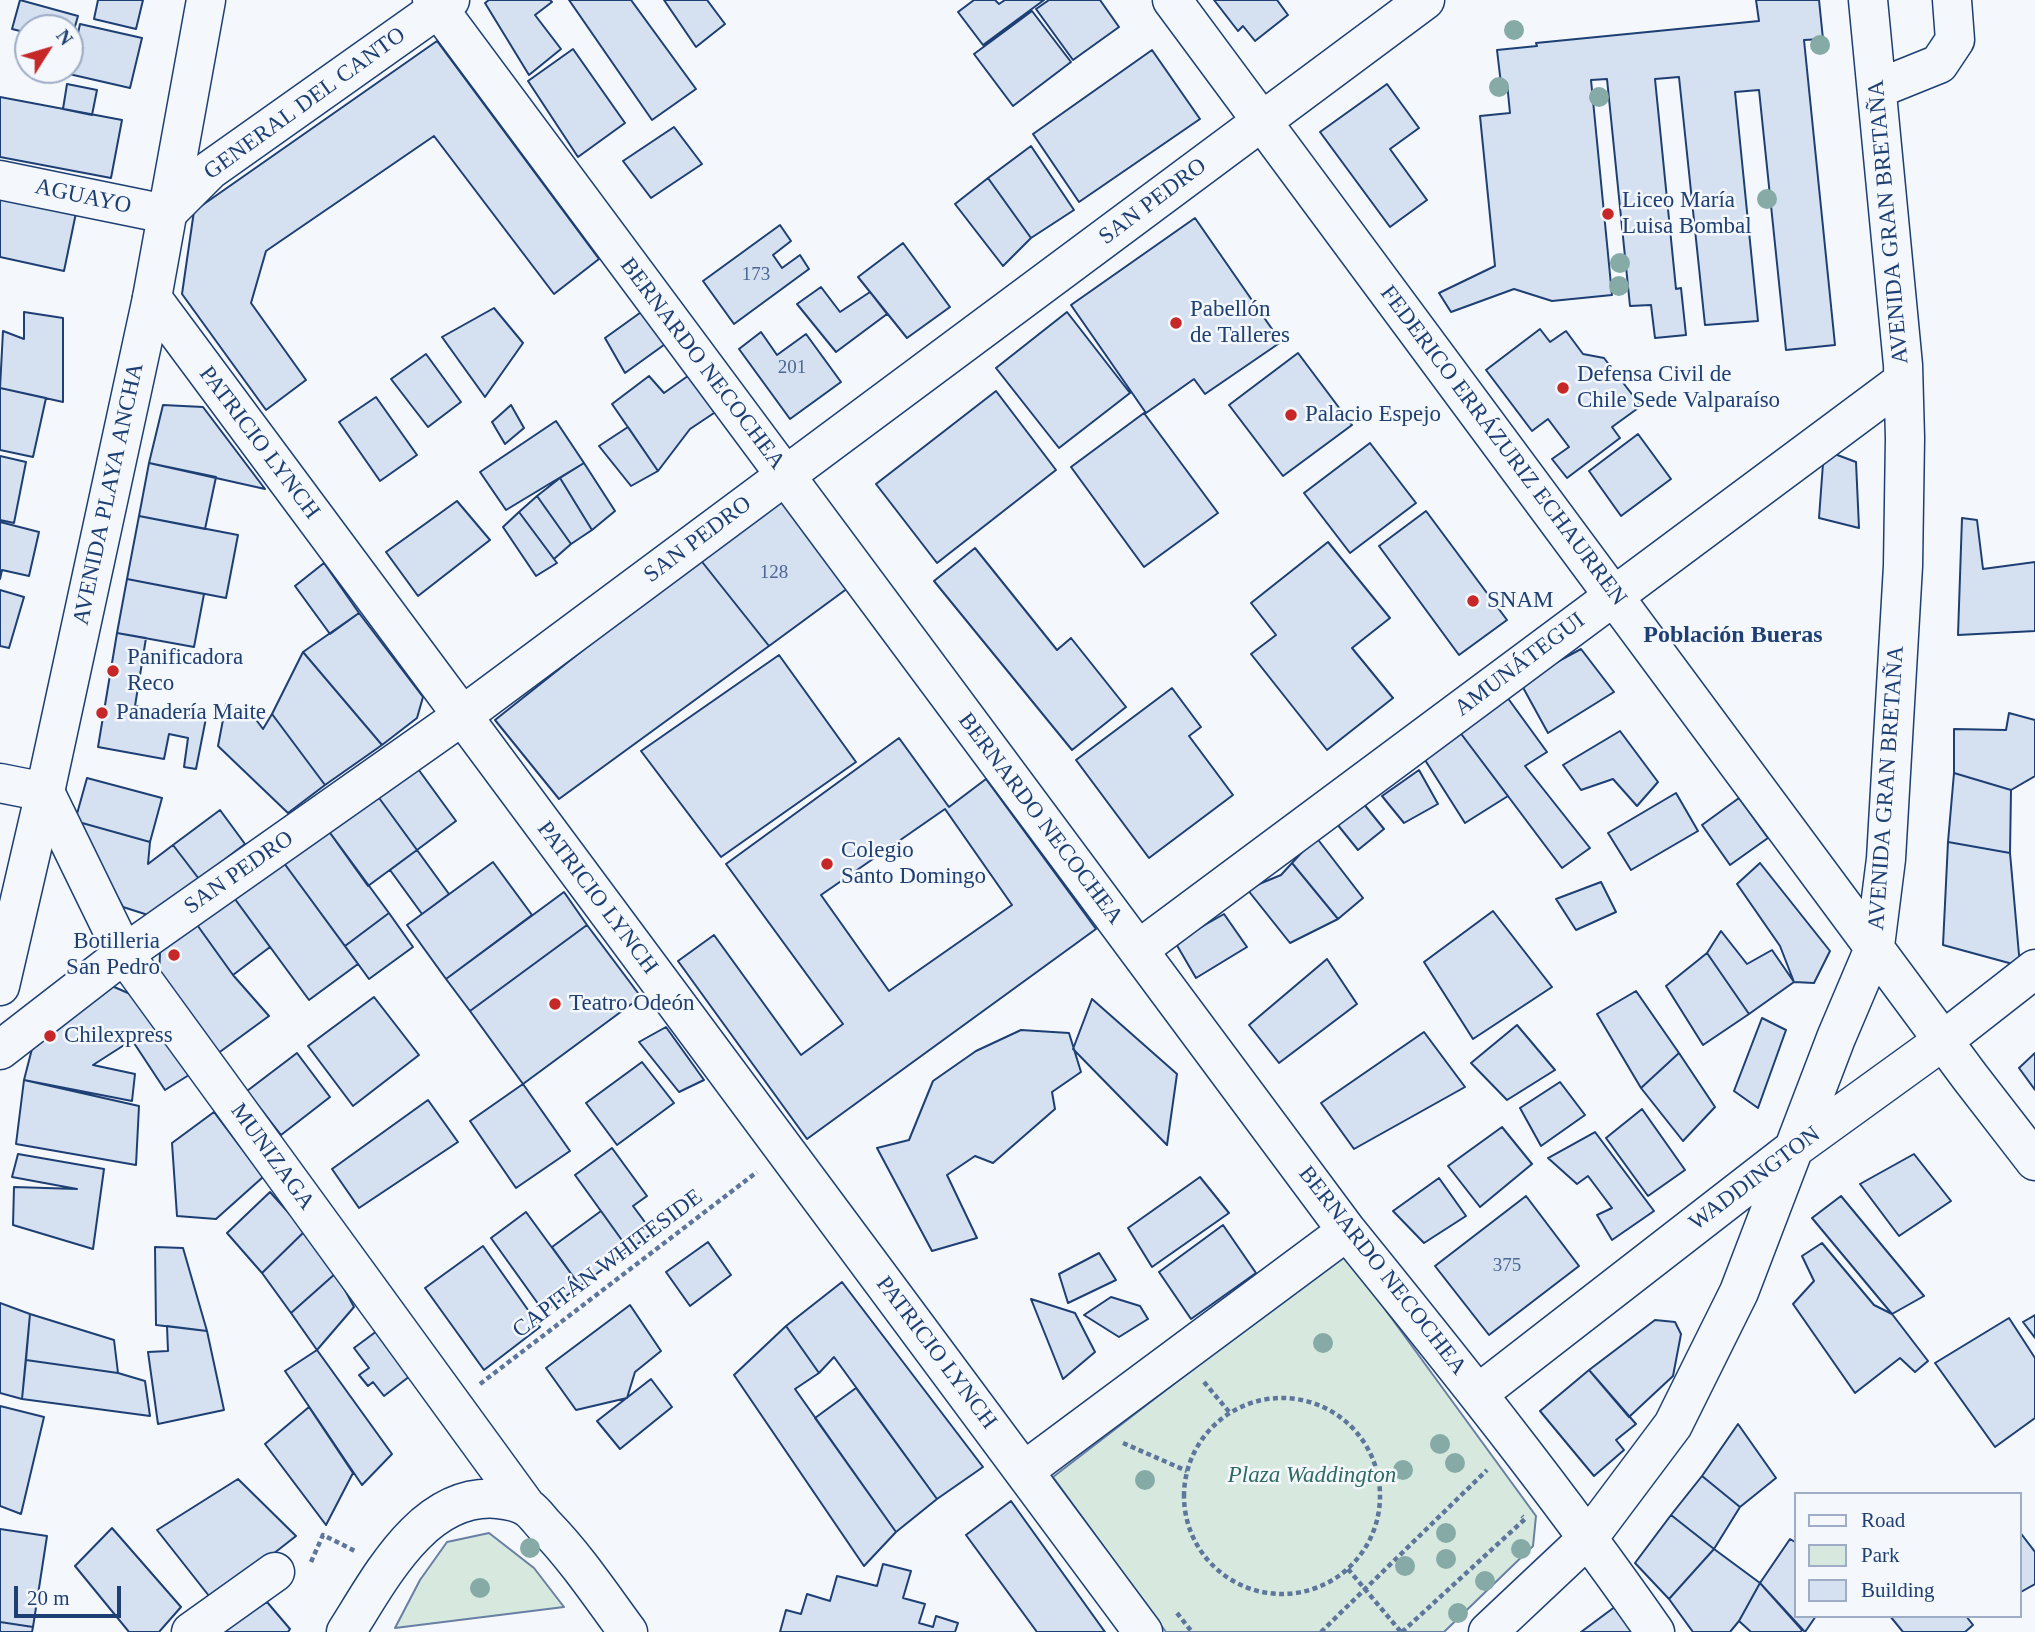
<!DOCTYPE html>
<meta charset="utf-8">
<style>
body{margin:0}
#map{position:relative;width:2035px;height:1632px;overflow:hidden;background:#f4f7fb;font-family:"Times New Roman",serif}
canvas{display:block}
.legend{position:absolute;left:1794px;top:1492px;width:228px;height:126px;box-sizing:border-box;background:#f4f7fb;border:2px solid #9eadc5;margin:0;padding:9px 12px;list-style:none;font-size:21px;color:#1d3f73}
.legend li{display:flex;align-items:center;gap:14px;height:35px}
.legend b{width:35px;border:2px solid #9eadc5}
.north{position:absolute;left:14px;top:14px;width:70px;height:70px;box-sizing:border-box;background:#f4f7fb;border:2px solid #9eadc5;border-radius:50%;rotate:53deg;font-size:19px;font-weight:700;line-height:28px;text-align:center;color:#1d3f73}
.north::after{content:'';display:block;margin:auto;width:24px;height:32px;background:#c62828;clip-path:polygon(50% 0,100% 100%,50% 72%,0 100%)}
.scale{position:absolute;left:14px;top:1586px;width:107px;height:32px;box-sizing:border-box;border:4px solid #1d3f73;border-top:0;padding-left:9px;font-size:21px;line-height:24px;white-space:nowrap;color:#1d3f73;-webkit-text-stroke:5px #f4f7fb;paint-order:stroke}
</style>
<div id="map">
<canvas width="2035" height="1632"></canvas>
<ul class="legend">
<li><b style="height:9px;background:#f4f7fb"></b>Road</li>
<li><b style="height:19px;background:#d7e8df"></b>Park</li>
<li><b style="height:19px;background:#d5e0f0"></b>Building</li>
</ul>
<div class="north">N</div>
<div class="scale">20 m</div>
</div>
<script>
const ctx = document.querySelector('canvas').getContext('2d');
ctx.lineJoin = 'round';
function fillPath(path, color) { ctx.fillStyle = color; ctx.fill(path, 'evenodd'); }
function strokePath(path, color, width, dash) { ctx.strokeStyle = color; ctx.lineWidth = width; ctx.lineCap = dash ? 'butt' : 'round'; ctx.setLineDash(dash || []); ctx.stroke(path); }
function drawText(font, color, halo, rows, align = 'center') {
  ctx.font = font + ' "Times New Roman",serif'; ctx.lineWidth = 5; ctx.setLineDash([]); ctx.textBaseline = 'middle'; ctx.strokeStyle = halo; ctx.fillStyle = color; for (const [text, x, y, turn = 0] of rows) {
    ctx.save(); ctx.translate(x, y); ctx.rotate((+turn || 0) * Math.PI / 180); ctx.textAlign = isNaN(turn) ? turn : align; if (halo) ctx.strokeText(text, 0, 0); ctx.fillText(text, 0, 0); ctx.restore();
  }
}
const green = new Path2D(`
 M1344,1253L1536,1516L1533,1546L1444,1632H1166L1053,1477Z
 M489,1533L534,1568L564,1607L395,1628L420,1580L447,1542Z`);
fillPath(green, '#d7e8df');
strokePath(green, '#687fa3', 2);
const building = new Path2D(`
 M20,0L78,16L70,44V28H28V33L12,29Z
 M98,0H143L136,29L94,19Z
 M489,0H550L552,2L535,15L561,49L529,75L485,3Z
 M569,0H631L696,89L652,120Z
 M664,0H707L725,24L696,47Z
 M974,0H995L999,4L1005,0H1044L983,45L958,12Z
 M1049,0H1100L1119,27L1073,60L1036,9Z
 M1214,0H1277L1288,15L1255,41L1243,26L1238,31Z
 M1756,0H1819L1823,39L1804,40L1835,345L1786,350L1759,90L1735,92L1758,321L1705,325L1679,77L1655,79L1676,289L1681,288L1686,335L1655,338L1651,305L1630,306L1607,79L1591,80L1612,295L1552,301L1514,289L1451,312L1439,293L1495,266L1480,116L1510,113L1507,83L1501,84L1497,50L1537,46L1536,43L1759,21Z
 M1032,11L1071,62L1013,106L974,54Z
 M80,24L142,38L130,88L69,74Z
 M437,41L599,259L554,294L434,136L266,251L251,303L306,380L266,410L182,294L194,211Z
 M573,49L625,123L578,157L528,81Z
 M1152,50L1200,119L1079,202L1033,134Z
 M67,84L97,90L92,115L63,109Z
 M1387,84L1419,128L1390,149L1427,200L1390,227L1320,132Z
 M0,97L122,120L111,178L0,157Z
 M674,127L702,164L651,198L623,161Z
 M1031,146L1074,210L1031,238L988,178Z
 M988,178L1031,238L1003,266L955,204Z
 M0,192L77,208L64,271L0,257Z
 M1195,218L1281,342L1205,394L1194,379L1146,413L1071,305Z
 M780,225L791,241L773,255L782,268L800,255L809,269L734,324L703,281Z
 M903,243L950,307L907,338L858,277Z
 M821,287L840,312L870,292L887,314L836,352L797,304Z
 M494,308L523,343L485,397L442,337Z
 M644,310L668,342L625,373L605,338Z
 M24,312L63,318V402L0,388L3,331L24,339Z
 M1067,312L1130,393L1059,448L996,368Z
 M1540,329L1550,342L1566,331L1583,354L1604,358L1641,406L1612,427L1620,438L1567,478L1552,459L1569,447L1548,419L1532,431L1486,370Z
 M761,332L777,355L806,334L841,382L790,419L739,349Z
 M1298,353L1352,425L1283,476L1229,405Z
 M426,354L461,402L428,427L391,379Z
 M692,373L720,409L690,429L658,471L612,404L649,376L664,393Z
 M0,388L46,398L33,457L0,450Z
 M996,391L1056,470L937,563L876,484Z
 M376,397L417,455L380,481L339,422Z
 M163,405L203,407L265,489L149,463Z
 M511,405L524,428L505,444L492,422Z
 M1144,413L1218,513L1144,567L1071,467Z
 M556,421L584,463L506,510L480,472Z
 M628,427L658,471L631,486L599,446Z
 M1638,434L1671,479L1621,516L1589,471Z
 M1370,443L1416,503L1350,553L1304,493Z
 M1824,450L1856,462L1859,528L1819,518Z
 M0,456L26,462L14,523L0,520Z
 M149,463L216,477L205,529L139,516Z
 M584,463L615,511L592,530L560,478Z
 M560,478L592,530L571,544L537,496Z
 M537,496L571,544L554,559L519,512Z
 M457,501L490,540L418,596L386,552Z
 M782,501L848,588L769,646L699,558Z
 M1426,511L1507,620L1459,655L1379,546Z
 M519,512L557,563L536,576L503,527Z
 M139,516L238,535L226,598L127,579Z
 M1962,518L1977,520L1983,569L2035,562V631L1958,635Z
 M0,522L39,532L29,576L2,570L0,579Z
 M1328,542L1390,618L1352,648L1393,698L1327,750L1251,654L1276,635L1251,603Z
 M975,548L1057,650L1071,638L1126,707L1072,750L934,581Z
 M699,558L769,646L559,799L495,720Z
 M324,563L359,613L330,634L295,586Z
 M127,579L204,594L194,647L117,633Z
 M0,590L24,597L9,648L0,646Z
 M359,613L423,697L417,718L382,745L303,652Z
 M117,633L146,638L135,706L206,718L196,769L184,767L188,738L169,734L164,759L98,747Z
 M1581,649L1614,692L1548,733L1520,682Z
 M303,652L382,745L325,785L272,714Z
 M779,655L856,762L721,857L641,751Z
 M1172,688L1201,727L1189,736L1233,795L1149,858L1076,760Z
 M1507,697L1547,752L1525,766L1590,848L1562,868L1459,731Z
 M226,704L251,713L263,729L272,714L325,785L288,813L218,746Z
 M2009,713L2035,720V776L2011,790L1954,773V729L2006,730Z
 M1459,731L1508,796L1465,823L1425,760Z
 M1620,731L1658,782L1637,806L1613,779L1581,790L1563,765Z
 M899,738L949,807L986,779L1096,929L807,1139L678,961L714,935L801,1055L843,1024L726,864ZM945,809L1012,905L889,991L821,895Z
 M413,762L456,821L417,850L374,791Z
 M1419,770L1438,804L1404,823L1382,796Z
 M1954,773L2011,790L2010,853L1948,842Z
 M87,778L162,798L150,842L75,821Z
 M374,791L417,850L368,886L325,826Z
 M1676,793L1698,831L1631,870L1608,833Z
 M1739,798L1768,838L1730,865L1702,825Z
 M1363,803L1384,829L1358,850L1337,824Z
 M220,810L245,844L199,879L173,845Z
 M75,821L150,842L148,864L173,845L199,879L148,915L123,907Z
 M325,826L389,913L345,946L281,859Z
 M1316,837L1363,898L1338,919L1292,863Z
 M1948,842L2010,853L2020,966L1943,945Z
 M417,850L449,894L422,914L390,870Z
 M281,859L358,964L309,1000L232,895Z
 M493,862L532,915L446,979L407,925Z
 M1292,863L1338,919L1290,943L1247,889L1281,875Z
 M1760,863L1830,951L1814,983L1794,982L1780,946L1737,884Z
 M1601,882L1616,912L1576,930L1556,899Z
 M564,892L587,925L470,1011L446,979Z
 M232,895L270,947L233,975L195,922Z
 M1493,911L1552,987L1473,1039L1424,962Z
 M389,913L413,947L369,979L345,946Z
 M1224,914L1247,947L1196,978L1175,942Z
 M195,922L233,975L269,1016L217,1054L159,980L160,952Z
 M587,925L641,997L523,1084L470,1011Z
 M1721,931L1747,964L1772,950L1794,982L1749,1014L1707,953Z
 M1707,953L1749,1014L1703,1045L1666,986Z
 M1327,959L1357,1004L1279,1063L1249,1025Z
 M112,986L137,997L189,1075L165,1090L132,1040L93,1065L135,1074L132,1101L24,1080L34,1041Z
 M1636,991L1679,1053L1641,1088L1597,1014Z
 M374,997L419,1055L353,1106L308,1046Z
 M1092,999L1177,1074L1167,1145L1073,1049Z
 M1762,1018L1786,1030L1758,1108L1734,1091Z
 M1517,1025L1555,1070L1507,1100L1471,1063Z
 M666,1027L704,1080L679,1092L639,1042Z
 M1021,1030L1069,1033L1081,1072L1052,1092L1055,1109L993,1163L975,1156L947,1175L977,1238L932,1251L877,1148L909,1140L933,1081L976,1051Z
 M1424,1032L1465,1087L1354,1149L1321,1103Z
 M297,1053L330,1097L281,1135L247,1091Z
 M1679,1053L1715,1107L1683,1141L1641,1088Z
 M2035,1053V1090L2019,1068Z
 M642,1062L674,1103L617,1145L586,1103Z
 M24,1080L139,1106L136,1165L16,1144Z
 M1560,1082L1585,1115L1541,1146L1520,1108Z
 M523,1084L570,1151L516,1188L470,1121Z
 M428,1100L458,1142L359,1208L332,1169Z
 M1642,1109L1685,1170L1648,1196L1606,1138Z
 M214,1112L263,1177L216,1219L177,1216L172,1143Z
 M1502,1127L1532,1164L1480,1207L1448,1166Z
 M1595,1132L1654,1211L1612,1240L1597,1215L1612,1208L1588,1176L1577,1184L1548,1158Z
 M612,1148L647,1196L633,1206L653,1233L629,1250L575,1175Z
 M18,1154L104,1169L93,1249L13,1225L14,1187L77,1189L12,1177Z
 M1914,1154L1951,1201L1899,1236L1860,1184Z
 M1200,1177L1229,1213L1152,1267L1128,1228Z
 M1439,1178L1466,1216L1424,1243L1393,1211Z
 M270,1192L305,1231L262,1273L227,1233Z
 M1526,1196L1579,1266L1489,1335L1435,1266Z
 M1841,1196L1924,1296L1892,1314L1812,1218Z
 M601,1211L629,1250L580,1286L552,1247Z
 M526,1212L580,1286L544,1312L491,1238Z
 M1223,1225L1256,1273L1191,1319L1159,1272Z
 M305,1231L336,1273L291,1313L262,1273Z
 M708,1242L731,1275L690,1306L666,1272Z
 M1822,1243L1874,1305L1892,1314L1928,1361L1915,1372L1900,1358L1855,1393L1793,1304L1814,1281L1802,1256Z
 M483,1246L540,1327L484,1370L425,1288Z
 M155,1247L183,1248L207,1331L156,1325Z
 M1099,1253L1116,1280L1068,1303L1059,1274Z
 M336,1273L354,1307L317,1350L291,1313Z
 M842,1282L983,1467L937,1499L834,1357L819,1373L786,1326Z
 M1111,1297L1140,1306L1148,1319L1119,1337L1084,1315Z
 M1031,1299L1075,1313L1095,1352L1063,1379Z
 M0,1303L30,1314L22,1399L0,1393Z
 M630,1305L661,1351L635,1372L627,1398L576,1410L546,1368Z
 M30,1314L114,1340L118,1373L26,1360Z
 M2035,1315V1338L2023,1322Z
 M2009,1318L2035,1358V1418L1995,1447L1935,1363Z
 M1655,1320L1675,1322L1681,1334L1673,1376L1629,1417L1589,1370Z
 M389,1322L423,1366L384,1396L373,1382L368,1386L359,1375L369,1368L354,1348Z
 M167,1326L207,1331L224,1410L158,1424L148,1352L168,1351Z
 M786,1326L819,1373L795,1389L896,1532L864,1566L734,1375Z
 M317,1350L392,1454L362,1485L285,1371Z
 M26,1360L118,1373L145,1381L150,1416L22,1399Z
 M1589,1370L1636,1424L1616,1440L1624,1450L1594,1476L1540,1411Z
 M651,1379L672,1407L620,1449L597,1421Z
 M856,1388L937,1499L896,1532L815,1418Z
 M0,1406L44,1417L21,1514L0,1506Z
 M309,1407L353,1473L326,1525L265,1444Z
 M1738,1424L1776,1478L1740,1507L1702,1476Z
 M1702,1476L1740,1507L1714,1549L1671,1515Z
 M238,1479L296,1536L213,1601L157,1530Z
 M1011,1501L1105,1632H1037L966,1535Z
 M1671,1515L1714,1549L1669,1599L1635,1563Z
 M112,1528L181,1607L159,1632H129L75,1566Z
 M0,1529L47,1536L33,1627L0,1622Z
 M2019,1531L2035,1552V1584L2019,1593Z
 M1790,1539L1795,1542V1616H1816L1805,1632L1760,1583Z
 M1714,1549L1760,1583L1739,1621L1730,1632H1693L1669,1599Z
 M883,1564L911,1571L903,1598L925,1604L919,1623L933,1627L936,1616L958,1623L955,1632H780L786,1610L801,1614L807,1594L830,1601L837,1576L877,1586Z
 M1760,1583L1802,1630L1801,1632H1751L1739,1621Z
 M267,1602L290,1629L288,1632H220Z
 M1616,1606L1634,1632H1581Z
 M1890,1616H1966L1973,1625L1965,1632H1903Z
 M0,1622L33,1627L32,1632H0Z`);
fillPath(building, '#d5e0f0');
strokePath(building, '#1d3f73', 2);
const minor = new Path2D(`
 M432,0L1347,1231C1454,1363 1558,1493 1655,1632
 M1172,0L1970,1077L2035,1161
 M1877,89L1939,64L1955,40L1952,0
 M0,180L166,214L210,170L450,0
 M152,298L1143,1632
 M45,792L124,954L526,1506
 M1138,950L1903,381
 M0,1050L124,954L462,716L1425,0
 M1479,1393L1796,1147L1944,1040L2035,969
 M1024,1471L1347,1231
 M191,1632L275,1572
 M346,1632C380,1579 423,1492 498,1499C507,1500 520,1502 528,1508C535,1513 540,1521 546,1527C577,1559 602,1597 628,1632
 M1488,1632L1589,1537L1673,1425L1739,1292L1836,1038L1875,946L1886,859L1903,566L1905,438L1903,365L1868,0`);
const major = new Path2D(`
 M0,783L45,792
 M0,986L45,792L152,298L206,0`);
strokePath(minor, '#1d3f73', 41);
strokePath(major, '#1d3f73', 41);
strokePath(new Path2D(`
 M1204,1382L1230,1413
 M480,1384L757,1172
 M1184 1496a98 98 0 1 1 196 0a98 98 0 1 1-196 0Z
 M1123,1443L1187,1471
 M311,1562L323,1535L355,1551
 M1348,1569L1401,1632
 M1177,1613L1192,1632
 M1321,1632L1487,1470
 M1402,1632L1525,1519L1522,1516`), '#5e769c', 4.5, [5, 3.5]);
strokePath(minor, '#f4f7fb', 38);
strokePath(major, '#f4f7fb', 38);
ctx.fillStyle = '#86aba6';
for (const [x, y] of [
 [1514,30],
 [1820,45],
 [1499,87],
 [1599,97],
 [1767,199],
 [1620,263],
 [1619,286],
 [1323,1343],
 [1440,1444],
 [1455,1463],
 [1403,1470],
 [1145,1480],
 [1446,1533],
 [530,1548],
 [1521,1549],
 [1446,1559],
 [1405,1566],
 [1485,1581],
 [480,1588],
 [1458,1613]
]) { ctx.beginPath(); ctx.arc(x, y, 10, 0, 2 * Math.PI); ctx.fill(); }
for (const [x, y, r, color] of [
 [1608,214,7,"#c62828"],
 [1176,323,7,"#c62828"],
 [1563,388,7,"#c62828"],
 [1291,415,7,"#c62828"],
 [1473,601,7,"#c62828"],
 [113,671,7,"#c62828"],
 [102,713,7,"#c62828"],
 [827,864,7,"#c62828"],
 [174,955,7,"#c62828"],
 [555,1004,7,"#c62828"],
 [50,1036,7,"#c62828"]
]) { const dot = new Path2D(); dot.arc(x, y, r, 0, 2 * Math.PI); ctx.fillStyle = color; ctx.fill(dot); strokePath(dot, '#f4f7fb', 2.5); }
drawText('19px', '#4b6792', null, [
 ["173",756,275],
 ["201",792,368],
 ["128",774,573],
 ["375",1507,1266]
]);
drawText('23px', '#1d3f73', '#f4f7fb', [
 ["GENERAL DEL CANTO",305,104,-36],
 ["AGUAYO",83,197,12],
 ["SAN PEDRO",1153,202,-37],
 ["AVENIDA GRAN BRETAÑA",1889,222,-95],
 ["BERNARDO NECOCHEA",702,364,53],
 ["PATRICIO LYNCH",259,443,53],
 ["FEDERICO ERRÁZURIZ ECHAURREN",1503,446,53],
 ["AVENIDA PLAYA ANCHA",109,494,-78],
 ["SAN PEDRO",698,540,-37],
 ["AMUNÁTEGUI",1520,665,-37],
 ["AVENIDA GRAN BRETAÑA",1887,788,-86],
 ["BERNARDO NECOCHEA",1040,819,53],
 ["SAN PEDRO",239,873,-35],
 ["PATRICIO LYNCH",597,898,53],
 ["MUNIZAGA",272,1157,54],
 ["WADDINGTON",1755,1179,-37],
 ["CAPITÁN WHITESIDE",608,1264,-37],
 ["BERNARDO NECOCHEA",1382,1271,52],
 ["PATRICIO LYNCH",936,1353,53]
]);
drawText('23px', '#1d3f73', '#f4f7fb', [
 ["Liceo María",1622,201],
 ["Luisa Bombal",1622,227],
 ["Pabellón",1190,310],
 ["de Talleres",1190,336],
 ["Defensa Civil de",1577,375],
 ["Chile Sede Valparaíso",1577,401],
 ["Palacio Espejo",1305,415],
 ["SNAM",1487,601],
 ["Panificadora",127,658],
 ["Reco",127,684],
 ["Panadería Maite",116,713],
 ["Colegio",841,851],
 ["Santo Domingo",841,877],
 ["Botilleria",160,942,"right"],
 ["San Pedro",160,968,"right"],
 ["Teatro Odeón",569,1004],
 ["Chilexpress",64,1036]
], 'left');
drawText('italic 23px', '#2c6c60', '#f4f7fb', [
 ["Plaza Waddington",1312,1476]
]);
drawText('bold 24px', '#1d3f73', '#f4f7fb', [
 ["Población Bueras",1733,636]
]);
</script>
